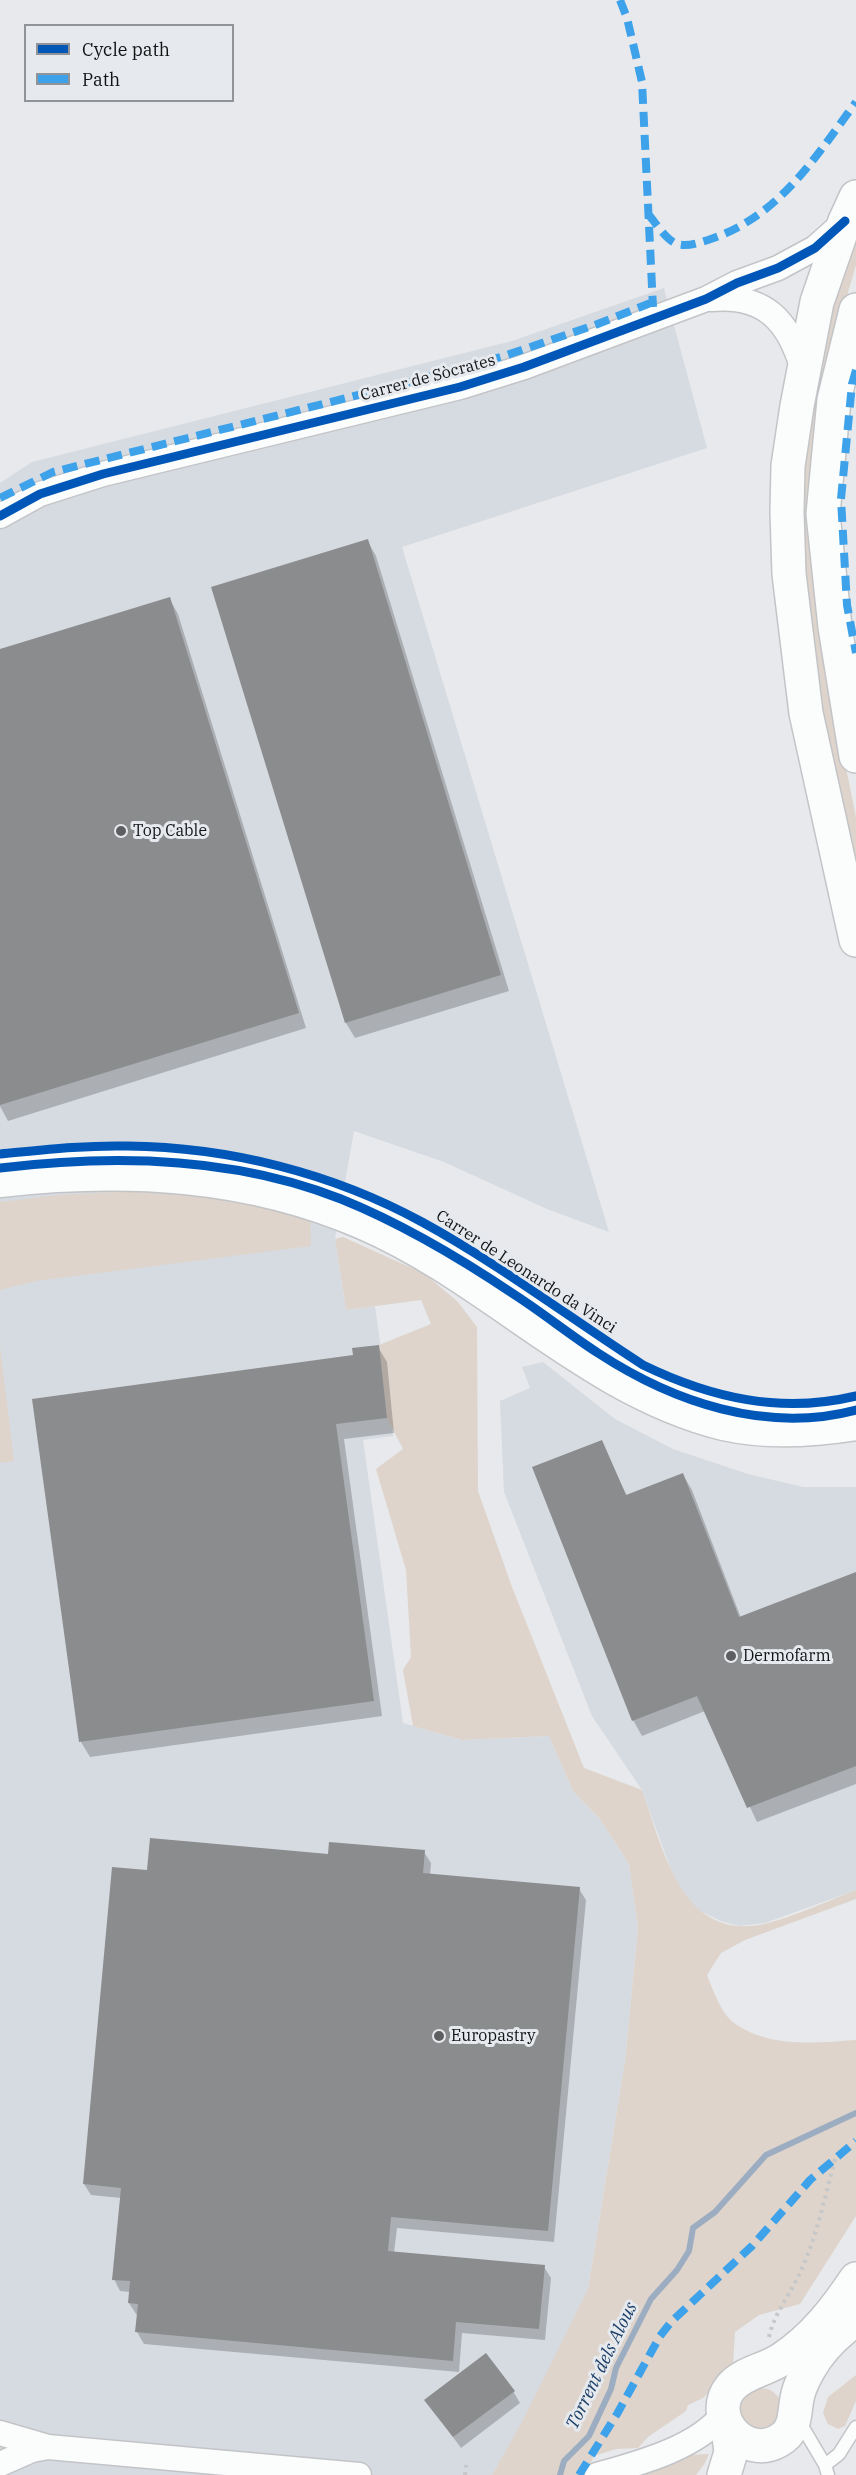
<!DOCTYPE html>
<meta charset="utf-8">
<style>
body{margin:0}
#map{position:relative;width:856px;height:2475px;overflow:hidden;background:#e7e9ec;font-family:"IBM Plex Serif",serif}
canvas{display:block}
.legend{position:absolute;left:24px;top:24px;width:210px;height:78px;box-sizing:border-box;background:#e6e9ed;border:2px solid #919396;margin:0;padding:8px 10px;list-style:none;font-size:18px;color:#121314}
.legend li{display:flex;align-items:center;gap:12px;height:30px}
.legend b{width:30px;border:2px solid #919396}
</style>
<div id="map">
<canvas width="856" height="2475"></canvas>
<ul class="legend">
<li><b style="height:8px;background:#0057b8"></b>Cycle path</li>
<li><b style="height:8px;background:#3da2ea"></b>Path</li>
</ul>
</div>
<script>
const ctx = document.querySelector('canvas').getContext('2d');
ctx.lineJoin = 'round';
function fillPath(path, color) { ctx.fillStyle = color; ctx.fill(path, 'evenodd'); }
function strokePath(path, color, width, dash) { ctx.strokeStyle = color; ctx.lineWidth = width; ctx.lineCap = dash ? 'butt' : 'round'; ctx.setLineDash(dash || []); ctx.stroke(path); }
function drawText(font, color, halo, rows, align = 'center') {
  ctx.font = font + ' "IBM Plex Serif",serif'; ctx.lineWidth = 6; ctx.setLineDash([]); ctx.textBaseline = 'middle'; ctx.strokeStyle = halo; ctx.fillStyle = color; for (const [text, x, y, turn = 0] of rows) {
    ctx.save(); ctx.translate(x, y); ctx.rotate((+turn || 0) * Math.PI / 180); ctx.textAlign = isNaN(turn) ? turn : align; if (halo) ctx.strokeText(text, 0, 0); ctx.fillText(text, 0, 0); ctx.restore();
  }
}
fillPath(new Path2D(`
 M664,288L707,448L402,547L609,1232L547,1209L444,1162L354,1131L335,1239L346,1310L375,1306L393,1436L363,1440L403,1723L462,1740L549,1736L573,1791L600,1819L629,1864L638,1928L625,2061L588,2289L562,2360L492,2475H0V483L32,462L512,341Z
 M543,1362L615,1419L673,1449L748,1474L803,1487H856V1890L765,1923L739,1926L721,1921L700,1911L685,1896L673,1875L642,1790L592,1716L504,1492L500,1401L530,1388L522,1367Z`), '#d6dbe1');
fillPath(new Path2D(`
 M856,225V265L834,340L825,665L856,817V890L822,729L799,565L805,425L822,330Z
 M134,1191L196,1196L310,1210L311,1246L36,1281L0,1290V1202L57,1195Z
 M343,1237L425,1274L458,1302L477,1327L478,1491L512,1587L584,1768L642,1790C663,1848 681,1942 764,1924C794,1917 827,1901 856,1890V1899L745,1940L721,1953L707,1975C713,1990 721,2013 734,2023C769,2048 816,2043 856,2040V2216L800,2304L759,2315L735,2332L733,2365L703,2398L688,2405L686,2411L648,2437L638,2448L616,2449L594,2456L585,2475H492L523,2420L588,2289L625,2061L638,1928L629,1864L600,1819L573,1791L549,1736L462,1740L413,1726L403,1670L411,1657L406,1570L376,1469L403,1449L387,1418L379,1345L431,1324L421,1300L346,1310L335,1239Z
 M0,1346L14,1461L0,1463Z
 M856,2375V2401L845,2426L838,2429L828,2424L823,2413L828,2397Z
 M740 2409a21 21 0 1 1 42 0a21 21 0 1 1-42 0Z
 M709,2454L705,2463L696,2475H644L686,2455Z`), '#ded4cb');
fillPath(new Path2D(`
 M367,540L376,556L509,991L355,1038L346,1023L213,588Z
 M169,598L178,614L306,1028L8,1121L0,1106V651Z
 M378,1347L387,1362L394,1433L344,1439L382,1716L90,1757L81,1742L354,1356Z
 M601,1442L627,1496L683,1475L692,1490L741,1618L856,1573V1784L757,1822L705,1711L642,1736L633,1720Z
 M424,1852L431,1863L430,1875L579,1889L586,1900L554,2242L397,2228L394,2253L544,2267L551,2278L545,2340L462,2333L459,2372L144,2344L137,2332L139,2315L136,2314L129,2303L130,2292L120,2291L114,2279L121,2198L91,2195L84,2184L149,1872L330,1856Z
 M513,2391L520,2403L461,2448L426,2400Z`), '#0003');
strokePath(new Path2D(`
 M560,2475L564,2461L589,2436L611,2389L616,2368L651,2299L677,2270L689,2251L693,2228L715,2212L766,2155L856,2113`), '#9cadc2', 6);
fillPath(new Path2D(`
 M368,539L501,975L345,1023L211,587Z
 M170,597L299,1013L0,1105V649Z
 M379,1345L387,1418L336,1424L374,1701L79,1742L32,1399L353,1355L352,1348Z
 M602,1440L626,1495L683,1473L739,1617L856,1572V1766L747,1808L697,1696L632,1721L532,1467Z
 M150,1838L328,1854L329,1842L425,1850L423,1873L580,1887L548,2231L391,2217L388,2251L545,2265L539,2329L456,2322L453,2361L135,2332L138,2304L128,2303L130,2281L112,2280L121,2188L83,2184L112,1867L147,1870Z
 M486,2353L515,2391L453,2437L424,2400Z`), '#8b8c8e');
const lane = new Path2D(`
 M799,2421L825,2465L828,2475
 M825,2465L839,2454L856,2427`);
const street = new Path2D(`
 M711,299C765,294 789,321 803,370
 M0,516L40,494L103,474L460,387L524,367L706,299L737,283L778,268L815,248L843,223
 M0,1168C114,1154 233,1156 341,1199C403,1224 460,1258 515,1295C543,1313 570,1335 598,1353C673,1402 766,1434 856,1410
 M0,1185C124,1171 247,1177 362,1227C489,1282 586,1394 723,1428C767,1438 812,1435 856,1428
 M0,2433L48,2447L359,2475
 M0,2464L32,2450L48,2447
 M597,2475C636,2464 698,2448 723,2414`);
const secondary = new Path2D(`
 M856,197L845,221L817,302L797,406L788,466L787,512L789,574L806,713L856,940
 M856,310L834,400L823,514L835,627L856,756
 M856,2279C836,2309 813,2339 782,2359C766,2370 744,2372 731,2387C706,2417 745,2460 778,2441C798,2430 793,2413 798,2394C800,2386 805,2376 809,2369C820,2349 838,2332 856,2319
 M724,2475L731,2452L728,2429`);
strokePath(lane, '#c3c4c7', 15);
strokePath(street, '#c3c4c7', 27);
strokePath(secondary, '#c3c4c7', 36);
strokePath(new Path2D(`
 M769,2337C774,2314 789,2296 799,2275C817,2237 825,2196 836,2156
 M465,2475L466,2465`), '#c6c7c8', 4, [3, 4.5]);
strokePath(lane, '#fbfcfc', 12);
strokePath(street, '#fbfcfc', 24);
strokePath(secondary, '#fbfcfc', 33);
strokePath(new Path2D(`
 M620,0L627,18L642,82L653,307
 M648,214C656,223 665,239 677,244C687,247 698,243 708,240C779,217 814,159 856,102
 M856,370L852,384L841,499L847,605L856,653
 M0,498L53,472L406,383L504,356L595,325L653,302
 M579,2475L617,2414L660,2336L671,2322L752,2246L810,2180L856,2141`), '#3da2ea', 8, [15, 8]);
strokePath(new Path2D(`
 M0,516L40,494L103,474L460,387L524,367L706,299L737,283L778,268L815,248L845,221
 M0,1154C42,1150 84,1145 127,1146C229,1147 332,1173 422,1222C499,1264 570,1318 643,1365C711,1398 781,1414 856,1396
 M0,1168C114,1154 233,1156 341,1199C403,1224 460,1258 515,1295C543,1313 570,1335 598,1353C673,1402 766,1434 856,1410`), '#0057b8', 9);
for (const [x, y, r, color] of [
 [121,831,6,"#5d5e60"],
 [731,1656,6,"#5d5e60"],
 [439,2036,6,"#5d5e60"]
]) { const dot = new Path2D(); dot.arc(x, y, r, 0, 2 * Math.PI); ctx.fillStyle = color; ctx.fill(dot); strokePath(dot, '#e6e9ed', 2); }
drawText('16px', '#121314', '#e6e9ed', [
 ["Carrer de Sòcrates",428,378,-15],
 ["Carrer de Leonardo da Vinci",526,1272,33]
]);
drawText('16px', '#121314', '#e6e9ed', [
 ["Top Cable",133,831],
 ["Dermofarm",743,1656],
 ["Europastry",451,2036]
], 'left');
drawText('italic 18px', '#1d3f68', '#e6e9ed', [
 ["Torrent dels Alous",602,2366,-64]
]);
</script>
